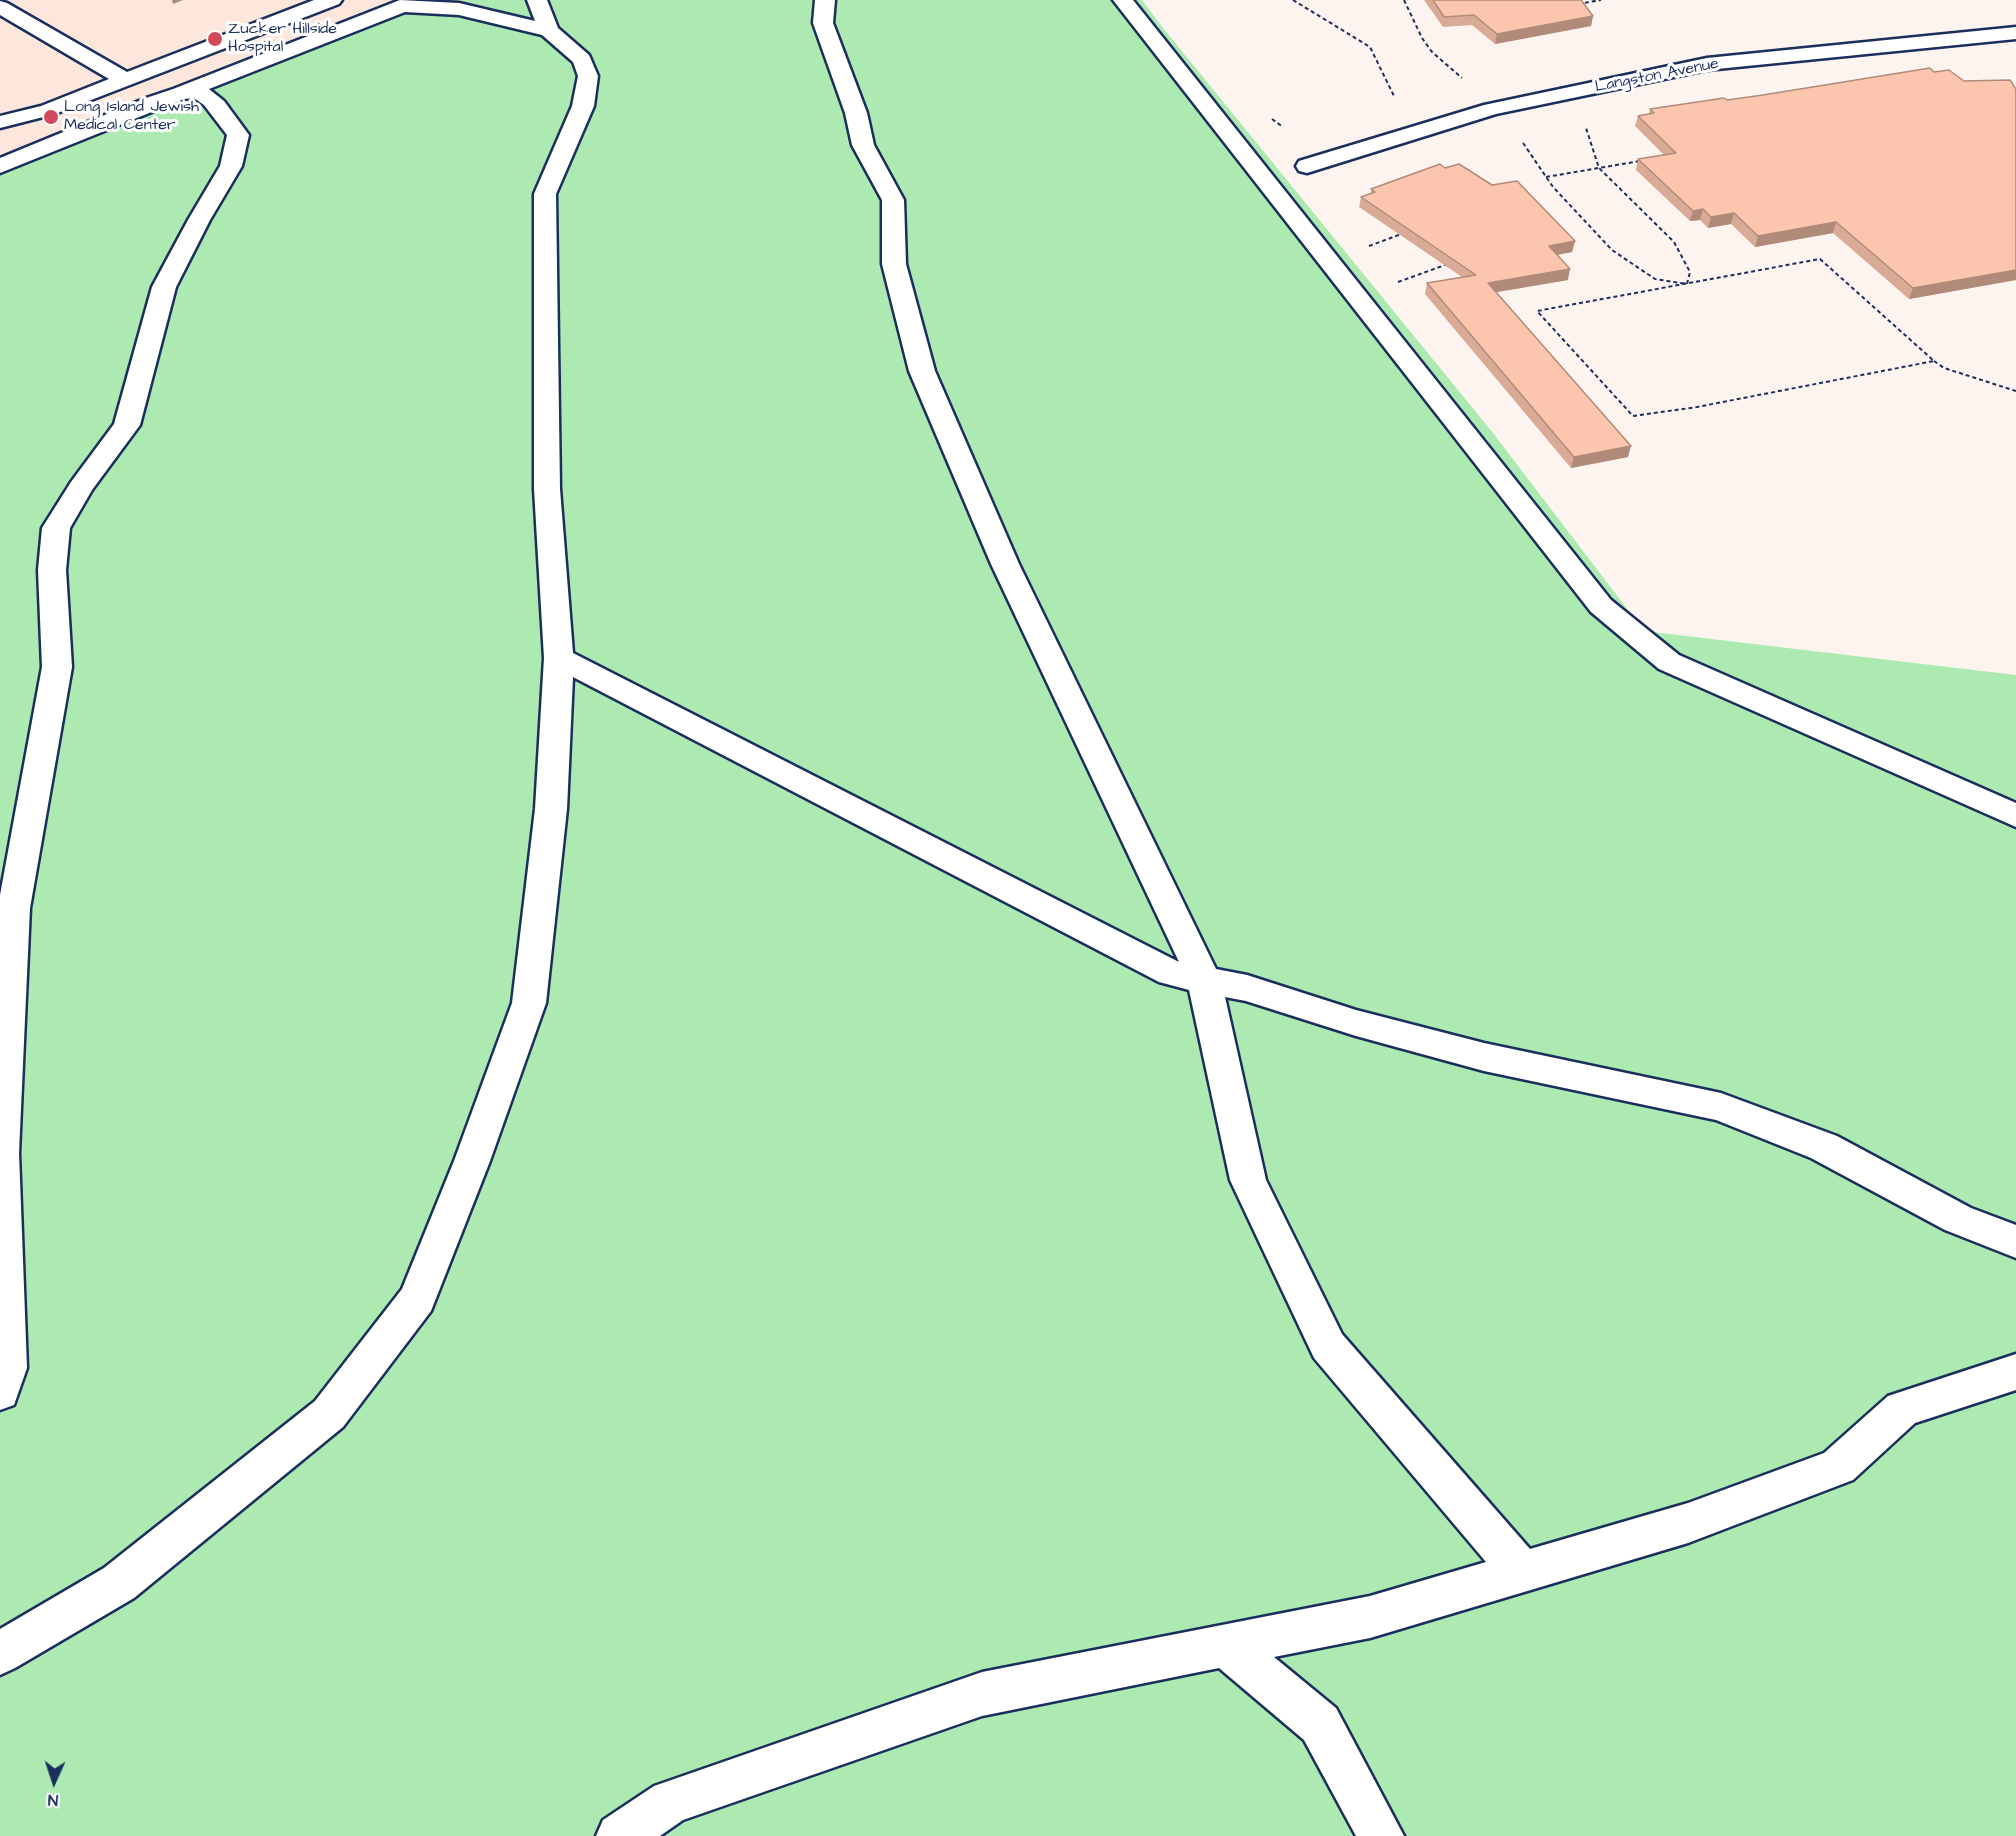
<!DOCTYPE html>
<style>
body{margin:0}
#map{position:relative;width:2016px;height:1836px;overflow:hidden;background:#fef4ef;font-family:"Architects Daughter",sans-serif}
canvas{display:block}
.north{position:absolute;left:24px;top:1752px;width:60px;height:60px;-webkit-text-stroke:4px #fff;paint-order:stroke;rotate:183deg;font-size:16px;font-weight:700;line-height:24px;text-align:center;color:#1b2f5e}
.north::after{content:'';display:block;margin:auto;width:21px;height:27px;background:#1b2f5e;clip-path:polygon(50% 0,100% 100%,50% 72%,0 100%)}
</style>
<div id="map">
<canvas width="2016" height="1836"></canvas>
<div class="north">N</div>
</div>
<script>
const ctx = document.querySelector('canvas').getContext('2d');
ctx.lineJoin = 'round';
function fillPath(path, color) { ctx.fillStyle = color; ctx.fill(path, 'evenodd'); }
function strokePath(path, color, width, dash) { ctx.strokeStyle = color; ctx.lineWidth = width; ctx.lineCap = dash ? 'butt' : 'round'; ctx.setLineDash(dash || []); ctx.stroke(path); }
function drawText(font, color, halo, rows, align = 'center') {
  ctx.font = font + ' "Architects Daughter",sans-serif'; ctx.lineWidth = 6; ctx.setLineDash([]); ctx.textBaseline = 'middle'; ctx.strokeStyle = halo; ctx.fillStyle = color; for (const [text, x, y, turn = 0] of rows) {
    ctx.save(); ctx.translate(x, y); ctx.rotate((+turn || 0) * Math.PI / 180); ctx.textAlign = isNaN(turn) ? turn : align; if (halo) ctx.strokeText(text, 0, 0); ctx.fillText(text, 0, 0); ctx.restore();
  }
}
fillPath(new Path2D(`
 M0,0H395L0,156Z`), '#fde6dc');
fillPath(new Path2D(`
 M395,0H1142L1163,28L1493,433L1644,631L2016,675V1836H0V156Z`), '#aceab2');
const minor = new Path2D(`
 M314,0H342L339,4L55,114L0,128V116L41,106L109,79L0,15V1L7,3L127,72Z
 M400,0L459,3L535,21L527,0H547L558,28L589,55L598,76L594,106L556,194L560,489L573,653L1179,962L991,564L909,371L882,264V200L852,145L845,113L813,23L815,0H835L833,23L867,113L874,145L904,200L906,264L935,371L1019,564L1216,969L1247,975L1356,1010L1484,1043L1721,1093L1837,1136L1971,1208L2016,1225V1258L1945,1230L1811,1158L1716,1120L1484,1071L1356,1036L1246,1001L1225,997L1266,1180L1342,1334L1530,1549L1688,1503L1824,1453L1888,1396L2016,1354V1390L1915,1423L1853,1480L1688,1543L1370,1638L1274,1657L1336,1708L1404,1836H1356L1304,1740L1219,1668L982,1716L683,1820L660,1836H596L603,1820L654,1786L982,1672L1370,1596L1486,1562L1314,1358L1230,1180L1189,990L1159,982L573,677L567,809L546,1003L490,1161L431,1311L343,1427L134,1598L15,1668L0,1675V1629L104,1568L315,1401L402,1289L454,1161L512,1003L535,809L544,658L534,489V194L572,106L578,76L573,62L542,35L459,15L405,12L209,89L224,101L249,135L242,166L210,220L176,287L140,425L92,490L70,528L66,570L72,667L30,908L19,1153L27,1368L14,1405L0,1410V895L42,667L38,570L42,528L71,482L114,424L152,287L188,220L220,166L227,135L204,105L194,98L184,99L0,173V158L146,98L173,89Z
 M1113,0H1133L1611,600L1679,655L2016,803V827L1659,669L1591,612Z
 M2016,27V39L1707,70L1496,114L1307,173L1299,171L1296,166L1299,161L1484,105L1707,58Z`);
strokePath(minor, '#1b2f5e', 5);
strokePath(new Path2D(`
 M1293,0L1370,47L1394,96
 M1404,0L1422,38L1432,52L1462,78
 M1578,4L1601,0
 M1272,119L1283,127
 M1523,143L1553,187L1612,250L1655,279L1687,284L1690,272L1674,242L1599,168L1586,128
 M1546,177L1640,161
 M1369,246L1404,233
 M1820,259L1934,361L1697,407L1633,416L1537,311Z
 M1398,282L1448,264
 M1934,361L1944,368L2016,391`), '#1b2f5e', 2, [4, 3]);
fillPath(minor, '#fff');
fillPath(new Path2D(`
 M1424,0H1581L1593,16L1591,26L1495,44L1472,25L1443,27Z
 M1934,72L1964,81L2016,89V280L1909,299L1833,233L1755,247L1731,224L1708,228L1700,220L1690,221L1636,170L1638,159L1664,155L1635,126L1638,116L1649,114L1650,109L1727,100Z
 M1371,189L1575,241L1572,252L1557,255L1568,280L1496,292L1628,457L1571,468L1425,294L1427,283L1462,277L1359,207L1361,197L1371,193Z`), '#d9aa96');
fillPath(new Path2D(`
 M172,0H183L173,4Z
 M1593,16L1591,26L1495,44L1497,34Z
 M1703,209L1700,220L1690,221L1693,211Z
 M1734,213L1731,224L1708,228L1711,217Z
 M1836,222L1833,233L1755,247L1758,236Z
 M1575,241L1572,252L1546,257L1549,246Z
 M1570,269L1568,280L1486,294L1488,283Z
 M2016,270V280L1909,299L1913,288Z
 M1631,446L1628,457L1571,468L1574,457Z`), '#b08b7a');
const building = new Path2D(`
 M1433,0H1581L1593,16L1497,34L1474,15L1444,17Z
 M1930,68L1934,72L1949,70L1964,81L2010,80L2016,89V270L1913,288L1836,222L1758,236L1734,213L1711,217L1703,209L1693,211L1638,159L1676,153L1638,116L1654,113L1650,109L1724,98L1727,100L1763,95Z
 M1440,164L1445,168L1459,164L1492,185L1517,181L1575,241L1549,246L1570,269L1488,283L1631,446L1574,457L1427,283L1476,275L1361,197L1375,192L1371,189Z`);
fillPath(building, '#fcc6ae');
strokePath(building, '#b08b7a', 1.5);
for (const [x, y, r, color] of [
 [215,39,8,"#d1495b"],
 [51,117,8,"#d1495b"]
]) { const dot = new Path2D(); dot.arc(x, y, r, 0, 2 * Math.PI); ctx.fillStyle = color; ctx.fill(dot); strokePath(dot, '#fff', 2); }
drawText('16px', '#1b2f5e', '#fff', [
 ["Zucker Hillside",228,30],
 ["Hospital",228,48],
 ["Long Island Jewish",64,108],
 ["Medical Center",64,126]
], 'left');
drawText('16px', '#1b2f5e', '#fff', [
 ["Langston Avenue",1657,76,-11]
]);
</script>
